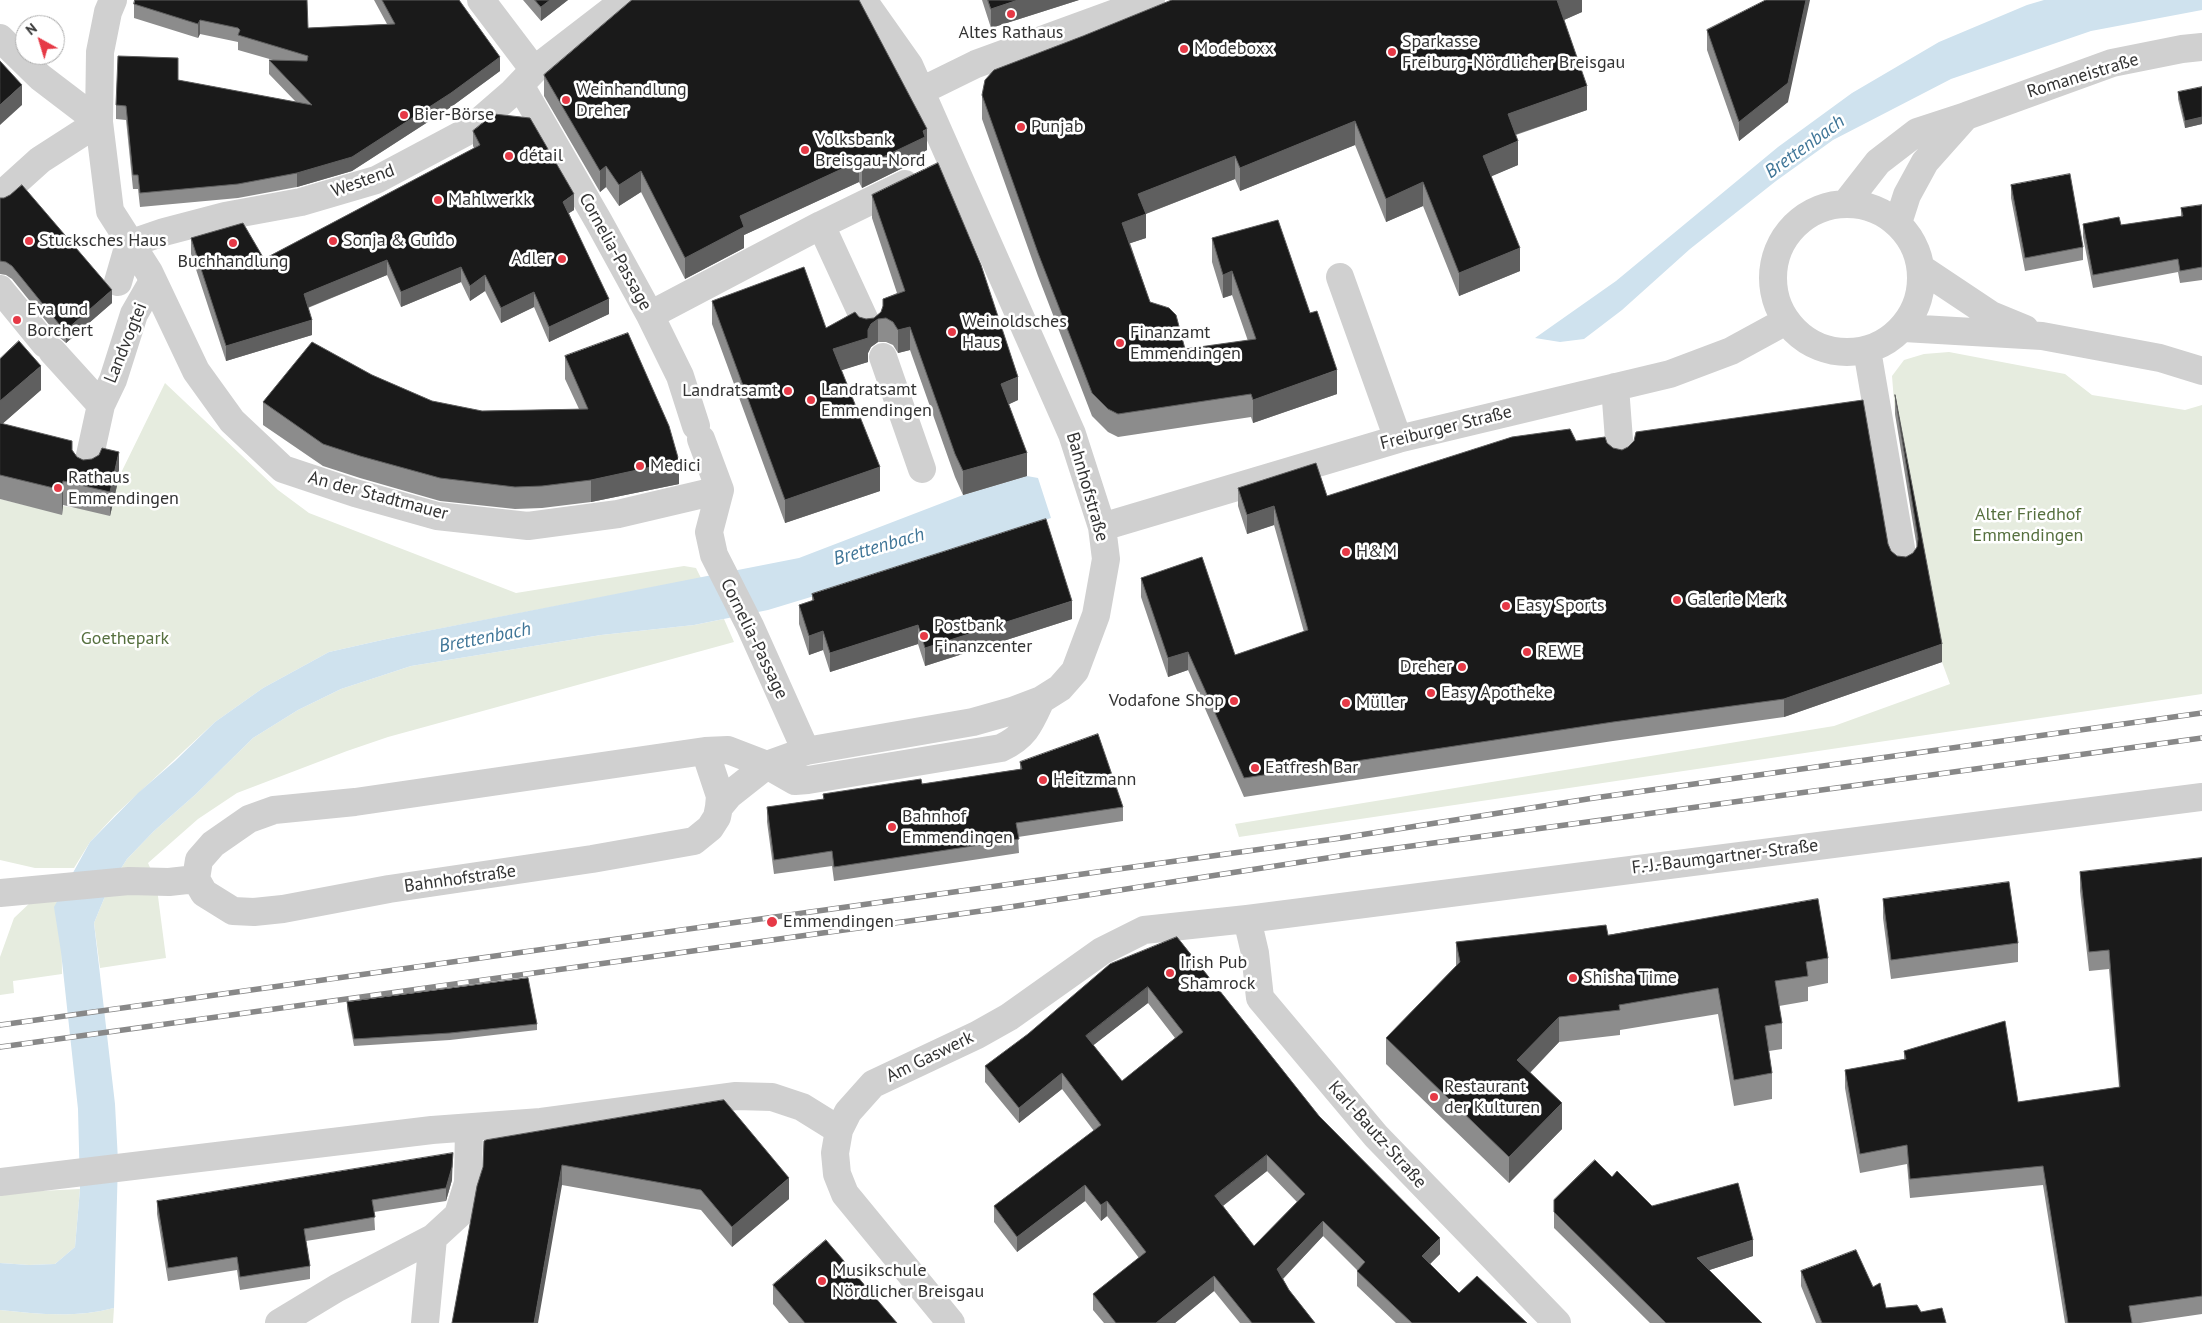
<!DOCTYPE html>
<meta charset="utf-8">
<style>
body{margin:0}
#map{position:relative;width:2202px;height:1323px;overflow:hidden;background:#fff;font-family:"PT Sans",sans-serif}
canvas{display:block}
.north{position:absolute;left:15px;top:15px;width:50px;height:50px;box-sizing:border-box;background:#fff;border:1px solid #adadad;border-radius:50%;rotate:321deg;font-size:14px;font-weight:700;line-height:20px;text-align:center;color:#333}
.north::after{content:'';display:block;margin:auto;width:18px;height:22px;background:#e63946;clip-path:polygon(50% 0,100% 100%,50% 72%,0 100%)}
</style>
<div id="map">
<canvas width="2202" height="1323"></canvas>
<div class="north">N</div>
</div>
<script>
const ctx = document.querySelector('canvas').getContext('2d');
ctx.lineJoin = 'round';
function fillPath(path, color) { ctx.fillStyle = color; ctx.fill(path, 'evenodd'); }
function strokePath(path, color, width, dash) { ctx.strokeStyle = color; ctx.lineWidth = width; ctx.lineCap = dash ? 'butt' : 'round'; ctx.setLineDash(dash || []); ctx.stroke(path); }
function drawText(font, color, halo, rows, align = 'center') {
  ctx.font = font + ' "PT Sans",sans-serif'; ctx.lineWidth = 5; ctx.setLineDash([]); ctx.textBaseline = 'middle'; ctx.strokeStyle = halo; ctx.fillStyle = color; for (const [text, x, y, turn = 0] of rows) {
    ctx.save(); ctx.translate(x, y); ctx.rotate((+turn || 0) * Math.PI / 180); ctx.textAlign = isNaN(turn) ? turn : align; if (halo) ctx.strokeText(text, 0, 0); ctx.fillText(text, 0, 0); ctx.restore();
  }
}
fillPath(new Path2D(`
 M1949,352L2065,374L2092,395L2185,410L2202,405V694L1239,837L1235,824L1834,726L1950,684L1942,662L1895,414L1892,376L1904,360L1924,354Z
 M165,383L278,490L309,513L516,593L684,566L696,568L701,578L391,638L329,652L263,688L215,722L115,815L90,842L74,868H35L0,860V499L62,514L63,506L77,508L119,477Z
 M724,619L734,642L388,737L347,751L237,793L198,819L148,863L156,881L166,958L100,968L94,923L108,889L127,859L154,831L196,794L253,738L298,710L341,689L411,666L601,635L694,625Z
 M61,893L62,974L13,981L14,993L0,995V957L14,918L33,900Z
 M80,1189L75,1247L55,1264L29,1265L0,1263V1193Z
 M114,1308L113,1323H0V1310C38,1314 76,1318 114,1308Z`), '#e6ecdf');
fillPath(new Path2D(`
 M2044,0H2202V10L2091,31L1951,79L1833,140L1776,181L1690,249L1622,310L1584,339L1560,342L1535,338L1616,281L1778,147L1852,93L1939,42L2027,5Z
 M1027,476L1038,478L1051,518L824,593L768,610L694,625L601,635L411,666L341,689L298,710L253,738L196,794L154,831L127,859L108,889L94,923L115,1104L118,1161L114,1308C76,1318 38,1314 0,1310V1263L29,1265L55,1264L75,1247L80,1189L78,1109L61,952L54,907L90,842L138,793L175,761L215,722L263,688L329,652L391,638L799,558L963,495Z`), '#cfe2ee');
strokePath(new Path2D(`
 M113,0L108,12L100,52L99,122L110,211L149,272L196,371L232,421L283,469L355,493L437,516L528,526L618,514L720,490
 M481,0L534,70
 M0,38L40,77L99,122
 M520,85L599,222L650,315L680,376L696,426
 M921,91L976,64L1151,0
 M0,196L40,160L99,122
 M1846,203L1878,162L1917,132L1966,116L2112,63L2182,49L2202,47
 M1773 278a74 74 0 1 1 148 0a74 74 0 1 1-148 0Z
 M1898,223L1907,195L1925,162L1966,116
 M821,225L905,184
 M129,244L164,232L225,216L301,202L376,180L468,131L513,92L534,70L625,0
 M1922,269L1991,315L2025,329
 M1340,277L1398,439
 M118,282L129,244
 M0,289L45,344
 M650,315L821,225L868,327
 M1904,328L2042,336L2160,358L2202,371
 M1867,350L1903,560
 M52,351L101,405
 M883,357L922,469
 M1615,387L1620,453
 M701,439L720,490L709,532L714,555L750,626L806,751
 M87,469L101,405L113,380L134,314L153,281
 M1102,527L1398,439L1670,374L1731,351L1786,321
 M705,751L720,796L719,807L717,817L710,828L694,841L592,859L389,889L283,909L254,912L233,911L204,893L196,879L199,860L213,844L249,819L274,810L355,802L705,751L728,750L767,765L795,781L808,780L1001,748C1025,737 1030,724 1041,700
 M719,807L729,795L767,765L806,751L973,722L1012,711L1041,700L1060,688L1075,671L1096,615L1106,559L1102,527L1072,434L909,65L863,0
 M0,893L129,881L169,882L196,879
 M1247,919L1255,953L1260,998L1376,1136L1557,1323
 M0,1182L432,1130L541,1122L736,1096L772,1097L802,1107L839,1130
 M279,1323L337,1288L433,1238L458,1215L468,1183L469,1128
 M425,1323L433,1238
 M951,1323L845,1194L837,1174L835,1153L839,1130L848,1112L873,1084L977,1035L1009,1017L1102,951L1144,930L1247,919L2202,797`), '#d0d0d0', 28);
const rail = new Path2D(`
 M0,1025L1341,838L1594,798L2202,713
 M0,1047L1010,907L1353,854L2202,738`);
strokePath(rail, '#888', 5.5);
strokePath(rail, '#fff', 4, [11]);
fillPath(new Path2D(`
 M374,0H459L500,71L451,107L352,171L297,187L238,198L140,207L138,189H133L126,120L116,119V105L178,80L296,102L269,74V60H273L238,50V42L200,34L198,38L134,18V4L308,28L387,24Z
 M523,0H568L541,21Z
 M982,0H1079L991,28Z
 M1582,0V12L1564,20L1587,110L1516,135L1518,165L1491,176L1520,271L1459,296L1423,206L1386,222L1355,145L1240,191L1235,179L1146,214V238L1130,243L1150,302L1185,349L1248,341L1232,295L1223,298L1212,262V238L1337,394L1253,423L1251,417L1118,437L1108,432L1092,416L1038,276L982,119V95Z
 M1707,30L1788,102L1739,141L1707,50Z
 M544,75L927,150L925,151V157L862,188L859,182L744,235V248L685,279L641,192L619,206L606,187L600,192L544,96Z
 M2202,87V124L2185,128L2178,99V92Z
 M473,131L574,210L569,213L609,314L549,342L534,307L501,323L485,291L470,301L461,282L401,307L387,275L308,308L312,335L226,361L191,254V238L264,259L474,148L473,146Z
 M2011,185L2083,247V260L2025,271L2011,198Z
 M872,195L1018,400L1009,404L1027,476L963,495L955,477L910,350L898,353L893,345L886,342H878L871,347L868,353V362L841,370L880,491L785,523L712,324V301L826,328L859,317L866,319L874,318L881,312L883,308V299L897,293L872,218Z
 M0,198L112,303L66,343L59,337L12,279L6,275L0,274Z
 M2202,205V280L2180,283L2178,272L2093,288L2083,237V224L2121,225L2181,216V208Z
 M565,356L679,484L591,502L542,508L515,509L440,501L360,478L323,466L263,425V402L372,375L432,401L482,411L579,409L565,379Z
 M0,359L41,390L2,424L72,450L77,457L119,477L110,516L63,505L62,515L0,499Z
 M1895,395L1942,662L1784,717L1613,741L1244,797L1188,670L1168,677L1141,597V578L1235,655L1304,632L1274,525L1247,534L1238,506V488L1327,496L1576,441L1607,443L1613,448L1888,544L1891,551L1897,556L1906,557L1913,553L1917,548L1895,414Z
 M812,594L1072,619L925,666L918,644L830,672L823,650L809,655L799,624V605L812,601Z
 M1020,762L1123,807V821L1018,837L1019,853L834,881L832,866L774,874L767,822V807L823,799V794L922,784L1020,769Z
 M2202,858V1314L2140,1323H2065L2043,1185L1910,1198L1907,1164L1860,1173L1845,1088V1070L1904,1059V1051L2018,1102L2119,1087L2109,969L2089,971L2080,891V872Z
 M1883,899L2018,943V962L1891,979L1883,918Z
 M1608,935L1828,958V983L1808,987V1001L1779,1006L1782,1023V1049L1769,1051L1772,1073V1099L1734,1106L1718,1014L1620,1030V1035L1559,1042L1530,1073L1562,1129L1509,1183L1386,1064V1038L1456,966V942Z
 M1177,937L1319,1116L1440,1254L1430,1264L1459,1293L1527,1323H1396L1357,1286V1270L1323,1236L1283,1279L1289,1290L1315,1323H1240L1214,1291L1175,1323H1104L1093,1310V1294L1139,1258L1107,1216L1101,1221L1085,1201L1017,1252L994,1222V1206L1094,1131L1062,1089L1019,1123L985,1082V1066ZM1148,1003L1175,1038L1122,1081L1093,1045ZM1267,1171L1297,1202L1254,1246L1223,1206Z
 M347,1002L537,1024V1030L450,1040L354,1046L347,1009Z
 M484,1141L789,1199L732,1247L701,1210L562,1185L483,1167Z
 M1612,1177L1652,1206L1753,1256L1709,1270L1762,1323H1650L1554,1228V1200Z
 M452,1180L446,1201L374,1212L375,1230L306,1241L310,1266V1279L240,1290L237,1270L168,1281L157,1214V1201Z
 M1801,1271L1873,1287L1886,1308L1921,1312L1946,1323H1816L1801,1286Z
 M773,1285L897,1323H789L773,1304Z`), '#8c8c8c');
fillPath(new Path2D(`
 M550,0H568L541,21V7Z
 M1018,0H1079L991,28V9Z
 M1557,0H1582V12L1557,23Z
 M1806,0H1810L1788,102L1739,141V122Z
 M200,20V34L198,38V24Z
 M500,57V71L451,107L352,171L297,187V173Z
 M22,85V105L0,125V105Z
 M1587,86V110L1508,137V114Z
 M2202,117V124L2185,128V121Z
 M1355,121V145L1240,191V168Z
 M927,129V150L925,151V157L862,188V167Z
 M1518,141V165L1483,180V156Z
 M1235,156V179L1140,216L1146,214V238L1122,246V223L1138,194Z
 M859,161V182L744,235V248L685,279V258L740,216Z
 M606,166V187L600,192V171Z
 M641,171V192L619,206V185Z
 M1423,182V206L1386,222V199Z
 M574,194V210L563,217V202Z
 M1520,248V271L1459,296V273Z
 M387,260V275L304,309V294Z
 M461,267V282L401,307V292Z
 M1232,271V295L1223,298V275Z
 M485,275V291L470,301V286Z
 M112,290V303L66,343V330Z
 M534,292V307L501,323V308Z
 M609,299V314L549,342V327Z
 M878,319V342L871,347L868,353V362L833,373V349L868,330L871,324Z
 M312,320V335L226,361V346Z
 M910,327V350L898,353V330Z
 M41,366V390L0,426V401Z
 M1337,370V394L1253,423V400Z
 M1018,377V400L1001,408V384Z
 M119,452V477L110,516V492Z
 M1027,453V476L963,495V471Z
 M679,461V484L591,502V480Z
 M880,467V491L785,523V500Z
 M63,481V505L62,515V490Z
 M1274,506V525L1247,534V515Z
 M1072,601V619L925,666V648Z
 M918,625V644L830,672V653Z
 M823,631V650L809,655V636Z
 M1942,644V662L1784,717V699Z
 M1188,652V670L1168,677V658Z
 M1148,987V1003L1086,1051V1036Z
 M1559,1017V1042L1517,1086V1060Z
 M1062,1073V1089L1019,1123V1108Z
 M1562,1103V1129L1509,1183V1157Z
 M453,1153L452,1180L446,1201V1188Z
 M1267,1155V1171L1215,1212V1196Z
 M562,1165V1185L538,1323H534Z
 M789,1178V1199L732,1247V1227Z
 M1085,1185V1201L1017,1252V1237Z
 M1107,1201V1216L1101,1221V1205Z
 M1323,1221V1236L1277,1285V1269Z
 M1440,1238V1254L1422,1272V1256Z
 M1753,1240V1256L1697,1274V1258Z
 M1214,1276V1291L1175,1323H1156Z`), '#5f5f5f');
const building = new Path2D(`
 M135,0H307L308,28L395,24L382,0H459L500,57L451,93L352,157L297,173L238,184L140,193L138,175H133L126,106L116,105L118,56L178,58V80L312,105L269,60L307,61L308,56L238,35L240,30L238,28L200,20L198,24L134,4Z
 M535,0H550L541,7Z
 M632,0H859L927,129L923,131L925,137L862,167L859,161L740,216L744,227L685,258L641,171L619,185L606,166L600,171L544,75Z
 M988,0H1018L991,9Z
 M1172,0H1557L1587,86L1508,114L1518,141L1483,156L1520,248L1459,273L1423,182L1386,199L1355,121L1240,168L1235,156L1138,194L1146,214L1122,223L1150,302L1169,308L1176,315L1185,349L1256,339L1232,271L1223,275L1212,238L1278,220L1310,313L1317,311L1337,370L1253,400L1251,394L1118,414L1108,409L1092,393L1038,253L982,95L985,80L994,70L1083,36Z
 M1766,0H1806L1788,83L1739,122L1707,30Z
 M0,61L22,85L0,105Z
 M2202,87V117L2185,121L2178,92Z
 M494,114L530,118L574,194L563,202L609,299L549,327L534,292L501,308L485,275L470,286L461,267L401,292L387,260L304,294L312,320L226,346L191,238L243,223L264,259L480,145L473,131Z
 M938,163L981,265L1018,377L1001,384L1027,453L963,471L955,454L910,327L898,330L893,322L886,318L878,319L871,324L868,330V338L833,349L880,467L785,500L712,301L804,267L826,328L855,312L859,317L866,319L874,318L881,312L883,306V299L905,291L872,195Z
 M2070,174L2083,247L2025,258L2011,185Z
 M22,185L112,290L66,330L59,324L12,266L6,262L0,261V198H4L10,195Z
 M2202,205V267L2180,271L2178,259L2093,275L2083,224L2119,217L2121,225L2183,216L2181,208Z
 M628,333L669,426L679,461L591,480L542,486L515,487L440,478L360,456L323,444L263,402L312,342L372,375L432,401L482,411L588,409L565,356Z
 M19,341L41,366L0,401V359Z
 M1895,395L1942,644L1784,699L1613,722L1244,778L1188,652L1168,658L1141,578L1202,557L1235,655L1308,630L1274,506L1247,515L1238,488L1316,463L1327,496L1512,437L1570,429L1576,441L1605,437L1607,443L1613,448L1622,450L1628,447L1634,441L1636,432L1863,400L1888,544L1891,551L1897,556L1906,557L1913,553L1917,547L1918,539Z
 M0,423L72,441V450L77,457L83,460L92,459L99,455L102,448L119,452L110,492L63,481L62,490L0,475Z
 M1046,519L1072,601L925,648L918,625L830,653L823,631L809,636L799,605L814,600L812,594Z
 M1098,734L1123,807L1016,823L1019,839L834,867L832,851L774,860L767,807L824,799L823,794L901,782L921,779L922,784L1022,769L1020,762Z
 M2202,858V1296L2129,1306L2132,1323H2068L2043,1166L1910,1179L1907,1145L1860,1154L1845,1070L1906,1059L1904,1051L2005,1021L2018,1102L2120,1087L2109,950L2089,952L2080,872Z
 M2009,882L2018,943L1891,960L1883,899Z
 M1818,899L1828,958L1806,962L1808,976L1775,981L1782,1023L1765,1026L1772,1073L1734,1080L1718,988L1619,1005L1620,1010L1559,1017L1517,1060L1562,1103L1509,1157L1386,1038L1460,962L1456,942L1606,925L1608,935Z
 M1177,937L1319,1116L1440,1238L1422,1256L1459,1293L1477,1276L1527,1323H1412L1357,1271L1365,1262L1323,1221L1277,1269L1289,1290L1315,1323H1252L1214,1276L1156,1323H1116L1093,1294L1146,1252L1107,1201L1101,1205L1085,1185L1017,1237L994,1206L1101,1125L1062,1073L1019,1108L985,1066L1028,1034L1110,964ZM1148,987L1183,1032L1122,1081L1086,1036ZM1267,1155L1305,1194L1254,1246L1215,1196Z
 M528,978L537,1024L450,1033L354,1039L347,1002Z
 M724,1100L789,1178L732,1227L701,1190L562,1165L534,1323H452L477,1186L483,1167L484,1141L486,1140Z
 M453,1153L452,1167L446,1188L372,1200L375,1217L304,1229L310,1266L240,1277L237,1257L168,1268L157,1201Z
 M1595,1160L1612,1177L1617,1171L1652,1206L1738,1183L1753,1240L1697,1258L1762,1323H1666L1554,1212V1200Z
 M826,1240L897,1323H805L773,1285Z
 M1856,1250L1873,1287L1880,1283L1886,1308L1917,1305L1921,1312L1942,1308L1946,1323H1822L1801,1271Z`);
fillPath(building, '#1a1a1a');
strokePath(building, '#5f5f5f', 1);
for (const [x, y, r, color] of [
 [1011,14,5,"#e63946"],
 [1184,49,5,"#e63946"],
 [1392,52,5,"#e63946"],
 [566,100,5,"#e63946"],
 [404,115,5,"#e63946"],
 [1021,127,5,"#e63946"],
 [805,150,5,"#e63946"],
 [509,156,5,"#e63946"],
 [438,200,5,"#e63946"],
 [29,241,5,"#e63946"],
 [333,241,5,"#e63946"],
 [233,243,5,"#e63946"],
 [562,259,5,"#e63946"],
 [17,320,5,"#e63946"],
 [952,332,5,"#e63946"],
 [1120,343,5,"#e63946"],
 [788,391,5,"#e63946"],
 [811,400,5,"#e63946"],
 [640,466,5,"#e63946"],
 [58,488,5,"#e63946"],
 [1346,552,5,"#e63946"],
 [1677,600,5,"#e63946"],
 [1506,606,5,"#e63946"],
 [924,636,5,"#e63946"],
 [1527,652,5,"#e63946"],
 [1462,667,5,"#e63946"],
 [1431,693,5,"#e63946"],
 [1234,701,5,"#e63946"],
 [1346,703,5,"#e63946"],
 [1255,768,5,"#e63946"],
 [1043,780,5,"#e63946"],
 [892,827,5,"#e63946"],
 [772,922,6,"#e63946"],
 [1170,973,5,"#e63946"],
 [1573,978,5,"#e63946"],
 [1434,1097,5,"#e63946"],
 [822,1281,5,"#e63946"]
]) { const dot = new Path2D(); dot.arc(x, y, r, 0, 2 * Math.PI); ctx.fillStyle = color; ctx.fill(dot); strokePath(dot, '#fff', 2); }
drawText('18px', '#333', '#fff', [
 ["Altes Rathaus",1011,33,"center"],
 ["Sparkasse",1402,42],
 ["Freiburg-Nördlicher Breisgau",1402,63],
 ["Modeboxx",1194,49],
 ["Weinhandlung",576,90],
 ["Dreher",576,111],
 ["Bier-Börse",414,115],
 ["Punjab",1031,127],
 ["Volksbank",815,140],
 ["Breisgau-Nord",815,161],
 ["détail",519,156],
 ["Mahlwerkk",448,200],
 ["Stucksches Haus",39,241],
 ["Sonja & Guido",343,241],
 ["Adler",552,259,"right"],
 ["Buchhandlung",233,262,"center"],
 ["Eva und",27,310],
 ["Borchert",27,331],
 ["Weinoldsches",962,322],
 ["Haus",962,343],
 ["Finanzamt",1130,333],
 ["Emmendingen",1130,354],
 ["Landratsamt",821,390],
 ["Emmendingen",821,411],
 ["Landratsamt",778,391,"right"],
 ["Medici",650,466],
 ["Rathaus",68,478],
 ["Emmendingen",68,499],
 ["H&M",1356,552],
 ["Galerie Merk",1687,600],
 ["Easy Sports",1516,606],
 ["Postbank",934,626],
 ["Finanzcenter",934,647],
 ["REWE",1537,652],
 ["Dreher",1452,667,"right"],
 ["Easy Apotheke",1441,693],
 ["Vodafone Shop",1224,701,"right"],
 ["Müller",1356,703],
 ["Eatfresh Bar",1265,768],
 ["Heitzmann",1053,780],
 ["Bahnhof",902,817],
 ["Emmendingen",902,838],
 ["Emmendingen",783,922],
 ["Irish Pub",1180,963],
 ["Shamrock",1180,984],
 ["Shisha Time",1583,978],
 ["Restaurant",1444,1087],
 ["der Kulturen",1444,1108],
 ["Musikschule",832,1271],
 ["Nördlicher Breisgau",832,1292]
], 'left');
drawText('18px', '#333', '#fff', [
 ["Romaneistraße",2083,76,-17],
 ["Westend",363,181,-20],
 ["Cornelia-Passage",615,252,61],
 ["Landvogtei",126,343,-68],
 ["Freiburger Straße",1446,428,-14],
 ["Bahnhofstraße",1087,487,74],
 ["An der Stadtmauer",378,496,15],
 ["Cornelia-Passage",754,639,64],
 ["F.-J.-Baumgartner-Straße",1725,857,-7],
 ["Bahnhofstraße",460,879,-8],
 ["Am Gaswerk",930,1057,-26],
 ["Karl-Bautz-Straße",1377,1135,48]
]);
drawText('18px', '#56703f', '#fff', [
 ["Alter Friedhof",2028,515],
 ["Emmendingen",2028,536],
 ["Goethepark",125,639]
]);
drawText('italic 19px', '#3f7597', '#fff', [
 ["Brettenbach",1805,147,-36],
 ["Brettenbach",879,547,-16],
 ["Brettenbach",485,638,-11]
]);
</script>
